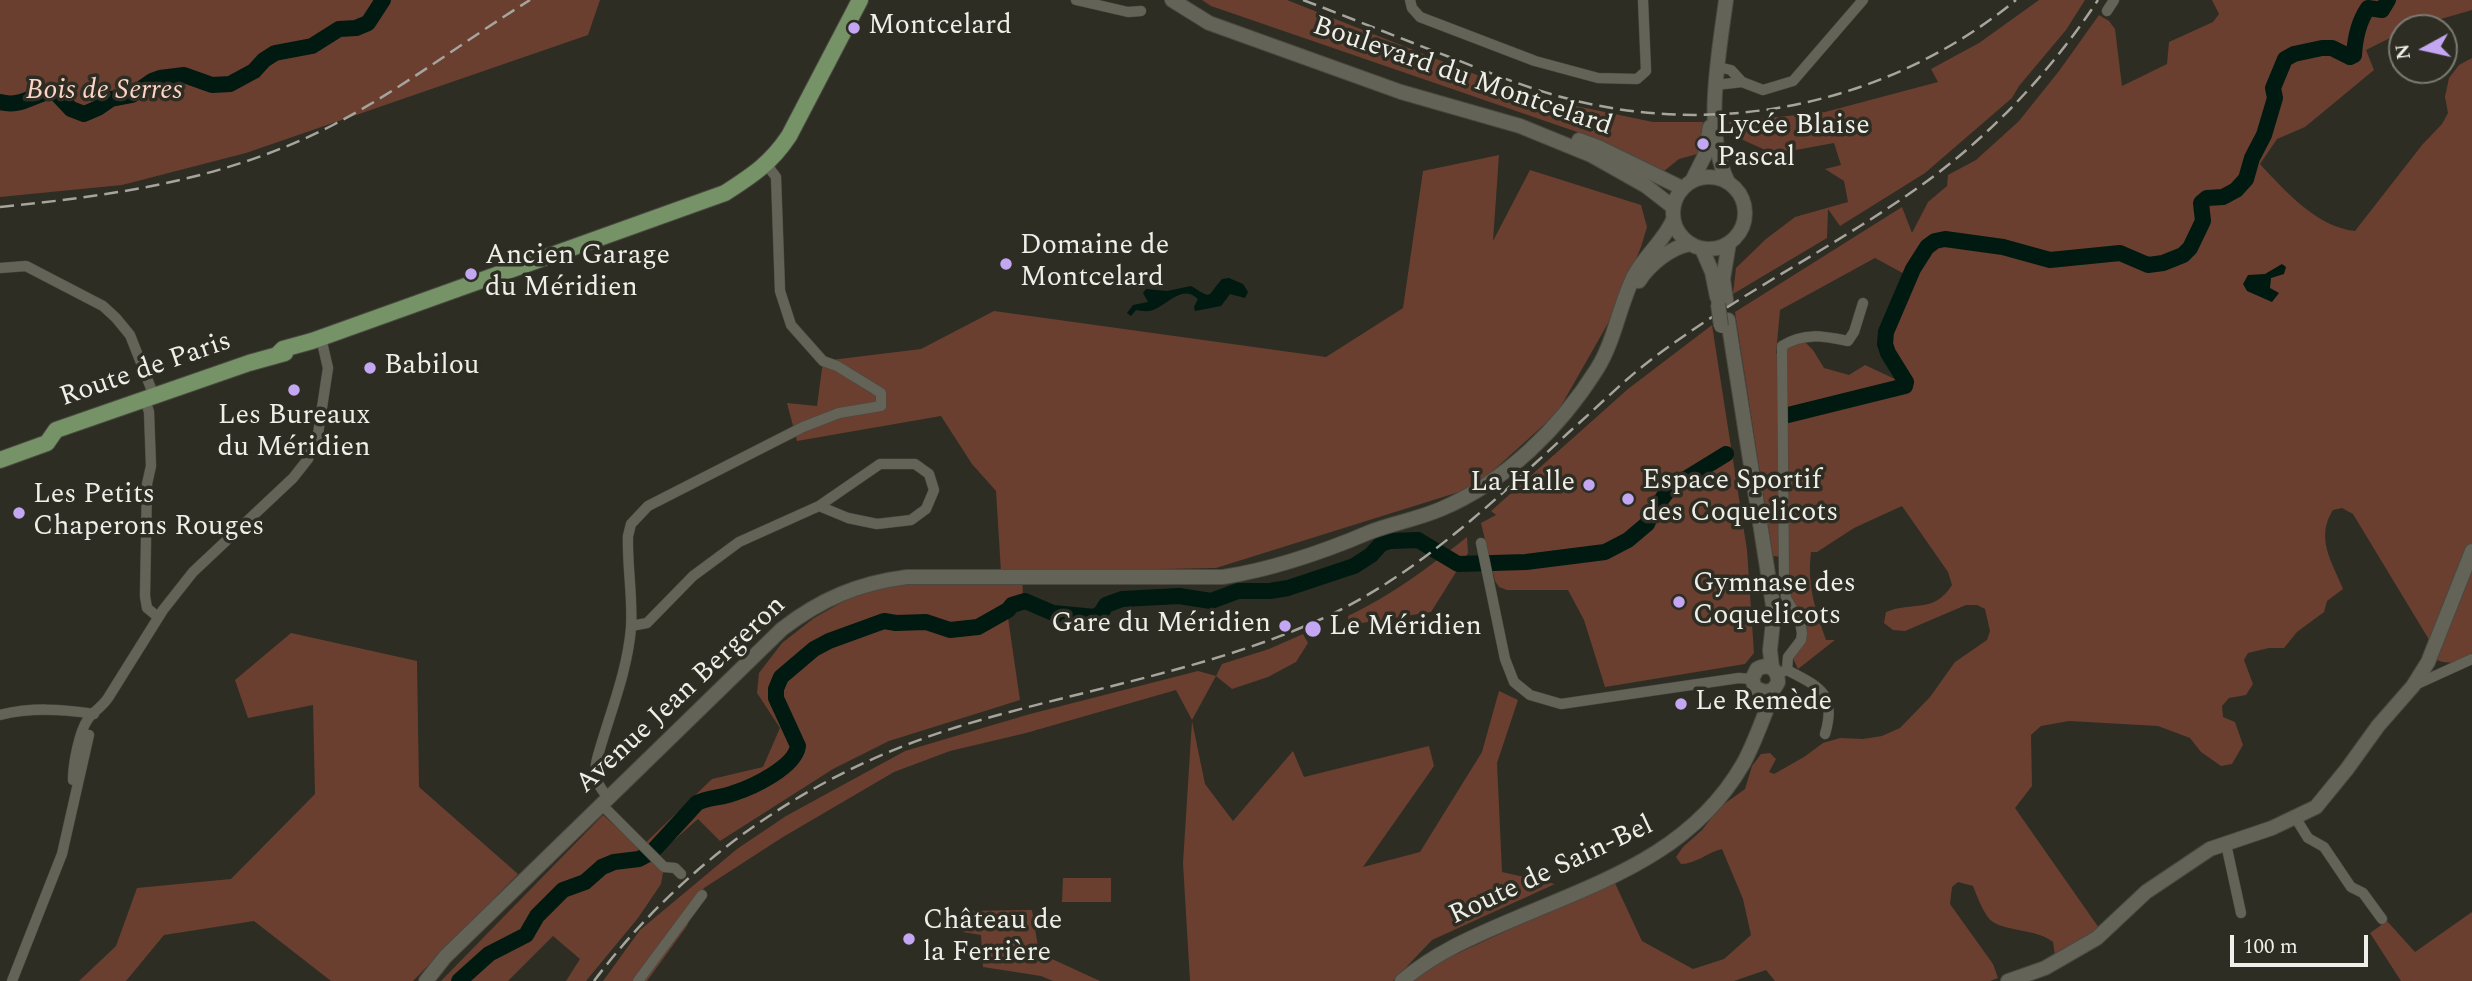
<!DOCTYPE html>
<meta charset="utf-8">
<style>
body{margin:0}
#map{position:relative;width:2472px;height:981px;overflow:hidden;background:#2d2d23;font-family:Spectral,serif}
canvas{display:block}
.north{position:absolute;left:2388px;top:14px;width:70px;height:70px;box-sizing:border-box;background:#2d2d23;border:2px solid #7b7b72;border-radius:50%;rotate:262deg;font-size:19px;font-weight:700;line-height:28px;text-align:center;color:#efefe9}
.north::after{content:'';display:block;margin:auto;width:24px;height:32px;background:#c3a7f2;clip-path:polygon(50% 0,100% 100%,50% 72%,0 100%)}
.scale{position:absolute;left:2230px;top:935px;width:138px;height:32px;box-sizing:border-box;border:4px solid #efefe9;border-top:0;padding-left:9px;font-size:21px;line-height:24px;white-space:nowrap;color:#efefe9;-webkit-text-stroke:5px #2d2d23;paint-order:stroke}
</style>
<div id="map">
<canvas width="2472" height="981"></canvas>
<div class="north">N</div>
<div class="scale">100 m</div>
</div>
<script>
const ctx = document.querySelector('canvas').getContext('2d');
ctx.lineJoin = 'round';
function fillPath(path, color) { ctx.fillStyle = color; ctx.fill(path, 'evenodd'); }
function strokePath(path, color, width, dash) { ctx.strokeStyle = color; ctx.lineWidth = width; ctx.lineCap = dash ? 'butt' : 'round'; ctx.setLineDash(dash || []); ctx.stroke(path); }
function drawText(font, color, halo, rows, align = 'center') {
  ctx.font = font + ' Spectral,serif'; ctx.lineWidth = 7; ctx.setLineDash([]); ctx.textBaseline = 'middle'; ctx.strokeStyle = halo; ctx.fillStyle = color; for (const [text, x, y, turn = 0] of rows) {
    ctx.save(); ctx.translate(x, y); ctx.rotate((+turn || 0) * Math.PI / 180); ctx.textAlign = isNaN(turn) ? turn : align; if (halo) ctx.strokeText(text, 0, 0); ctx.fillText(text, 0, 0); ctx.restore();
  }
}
fillPath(new Path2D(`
 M0,0H600L588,35L246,153L122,185L0,197Z
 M1202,0H1287L1533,97L1653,122H1703L1701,153L1679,159L1664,171L1580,133L1211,6Z
 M2039,0H2085L2066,30L2019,86L2012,98L1925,173L1840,226L1828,209L1827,238L1733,294L1736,268L1766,239L1795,217L1848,202L1844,181L1825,169L1841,165L1834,143L1774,154L1732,135L1729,122L1825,112L1938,82L1931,69L1979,43Z
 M2212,0H2472V10L2410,28H2402V32L2366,50L2374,70L2305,127L2277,139L2260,164C2285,191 2317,227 2355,231L2422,145L2442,124L2448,113L2445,97L2449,78L2459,65L2472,58V653C2457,662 2451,666 2434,659L2428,638L2353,514L2342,508L2333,510C2315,538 2332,562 2343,589L2327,601L2324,612L2297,632L2284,648H2269L2248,653L2244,660L2253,684L2246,695L2229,698L2222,706L2223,717L2235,722L2243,745L2232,764L2221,766L2201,752L2190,738L2158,726L2069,721L2041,726L2031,735L2032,786L2015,808L2099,928L2087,938L2055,956L2053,942C2035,927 1998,933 1987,916C1981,907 1977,896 1973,886L1958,882L1952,887L1950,904L1993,964L1998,978L1990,981H1775L1766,970L1734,981H1407L1435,964L1614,881L1642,941L1693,969L1724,959L1751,935L1743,899L1722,849C1708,852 1696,864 1681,864L1676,857L1683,847L1702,830L1720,807L1745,789L1752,766L1761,754L1770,753L1776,759L1769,772L1774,774L1804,757L1823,743L1840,738L1863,739L1882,736L1900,728L1930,697L1955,662L1987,640L1990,631L1985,609L1977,605H1966L1905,631L1893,630L1884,623L1886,612C1912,601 1934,614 1952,585L1948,572L1902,506L1854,528L1817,552H1811C1807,586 1815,608 1826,640H1835L1798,669L1790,652L1801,640L1786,598L1783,557L1773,556L1735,312L1902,207L1912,233L1928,202L1947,186L1948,175L1976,160L2019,121L2059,71L2099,15L2109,21L2115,29L2122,86L2167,64L2169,42L2213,22L2219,14ZM1875,258L1912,278L1889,335V348L1907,378L1909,383L1900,390L1897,380L1865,365L1849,375L1824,368L1813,350L1804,341L1776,354L1780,310Z
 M1499,155L1493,241L1530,170L1641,205L1647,227L1641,247L1611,318L1557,413L1475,487L1216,568L1001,572L996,491L972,464L941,416L797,441L787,403L817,406L823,361L921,349L994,311L1326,357L1403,308L1423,171Z
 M1712,325L1747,550L1754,653L1745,664L1605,687L1584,620L1568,590H1507L1499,587L1495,581L1481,523L1496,515L1491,511L1628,389Z
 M1467,537L1468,553L1431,612L1349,625L1348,616C1392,595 1429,567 1467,537Z
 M1022,576L1023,596L1006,604L1020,700L889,741L833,769L720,841L698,819L656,856L664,867L661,884L638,918L586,981H566L580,959L553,936L508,981H441L603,815L640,848L712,779L763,767L780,728L757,693L759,673L782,643L814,618L853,596L907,577Z
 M291,633L417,661L419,787L518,874L413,981H331L254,921L164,935L126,981H79L116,946L137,888L231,879L315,794L313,705L248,718L235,680Z
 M1303,634L1308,643L1296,662L1268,677L1232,689L1216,676L1192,720L1176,690L1026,733L950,751L894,772L783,837L704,888L687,926L647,981H603L640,930L737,849L786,816L905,751L1030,714L1198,671L1216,676L1222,664L1269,649Z
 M1499,691L1518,700L1497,763L1502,872L1555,884L1432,940L1393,981H1190L1183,863L1192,721L1205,784L1233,821L1293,751L1304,777L1429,746L1434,766L1363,867L1420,852L1482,752Z
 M1063,878H1111V902H1062Z
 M1032,910L1039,953L1100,981H1053L1041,976L983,967L981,935L963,932L962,911Z
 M2472,912V981H2401L2370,933L2387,921L2415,952Z`), '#6a3f30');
fillPath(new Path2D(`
 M2282,264L2286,267L2284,274L2271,278L2270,288L2279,293L2272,302L2247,291L2243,284L2248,275L2265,274Z
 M1229,278L1243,284L1248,292L1245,298L1230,294L1221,306L1195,311L1194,307L1198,299C1182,284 1169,304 1153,310C1147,312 1142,311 1136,310L1131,316L1127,313L1133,305L1148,302L1143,293L1146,289L1167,291L1191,286C1214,300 1206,297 1222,279Z`), '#001911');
strokePath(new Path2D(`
 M0,102C22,108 34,93 54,91L71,109L84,114L98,108L111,99L132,95L152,81L160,78L184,75L212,85L230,84L254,71L264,60L275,53L312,46L339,29L356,28L368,23L383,0
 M1788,415L1905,386L1906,382L1888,353L1885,344L1886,332L1913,269L1927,247L1935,241L1945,239L2003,247L2050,260L2120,253L2148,265L2163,263L2183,255L2190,248L2203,221L2201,203L2207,198L2223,197L2236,190L2246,179L2252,158L2264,135L2275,98L2273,88L2285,59L2294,54L2322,48H2332L2350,57L2354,55C2355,39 2359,21 2368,8L2382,10L2388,0
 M459,981L489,954L526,935L537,916L563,890L585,882L602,867L614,862L639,859L652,852L697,803C708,797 722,798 734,793C753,787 795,767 798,746L776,698V689L781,677L814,649L829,641L884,621L896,623L926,622L950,630L978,627L1008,610L1012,605L1025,601L1053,613L1095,617L1101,613L1106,605L1122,599L1179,596L1211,601L1238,591H1270L1288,588L1354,566L1371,555L1381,544L1390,541L1418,540L1458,564L1526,562L1605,552L1628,540L1647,524L1652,513L1669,489L1726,454`), '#001911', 16);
const street = new Path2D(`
 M1076,0L1128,12L1141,11
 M1410,0L1412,8L1420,17L1535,61L1598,78L1637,79L1646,71L1643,0
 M2107,11L2114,0
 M1718,67L1731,70L1742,82L1763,90L1793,81L1863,0
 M1716,85L1742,82
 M0,268L26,266L103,306L116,318L130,335L154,396
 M145,399L149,412L151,466L147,484L145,596L147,608L158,617
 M1481,543L1505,659L1514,682L1530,695L1561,704L1739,678L1752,679
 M631,626L647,623L693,576L739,542L819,506L880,464H915L929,474L934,490L926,509L911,520L877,524L848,518L819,506
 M1787,670L1788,657L1801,640L1802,633L1800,622L1786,598L1784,576L1782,346C1804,332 1823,336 1848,341L1854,332L1863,303
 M1784,671L1787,670C1820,687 1837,694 1825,734
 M2415,685L2472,659
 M0,715C31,707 62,709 94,714
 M77,781L73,780C73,764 79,732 88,719C93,712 102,707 108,698L163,610L193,572L293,478L308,459L318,434L328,368L321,338
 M609,798C597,786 593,775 597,759C609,715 627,674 631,628C633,597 627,566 628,536L631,524L648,506L803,427L839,413L881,406V393L837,366L823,361L791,325L780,291L776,177L767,165
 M602,805L664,867L675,868L681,874
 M2295,817L2308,838L2324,847L2351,887L2363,893L2382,919
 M2226,844L2241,913
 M12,981L62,854L89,735
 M638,981L702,895`);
const secondary = new Path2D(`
 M1172,0L1209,23L1401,92L1520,126L1591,155L1646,186L1673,207
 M1726,0C1719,53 1703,134 1728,182
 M1579,140L1598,147L1682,188
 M1673 213a36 36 0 1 1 72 0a36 36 0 1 1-72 0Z
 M1692,181L1705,155L1710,127
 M1702,249L1712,272L1717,297
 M1639,281C1649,265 1671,247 1690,244
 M1726,300L1723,279L1729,243
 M1728,320L1774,612L1770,650L1772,668
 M426,981L445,957L782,629C821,599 859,583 907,577H1223C1274,569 1323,552 1370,532C1393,523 1418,519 1441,509C1505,482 1560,428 1597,369C1615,340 1619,306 1634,276C1645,255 1664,241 1673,220
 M1402,981C1437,951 1477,935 1519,917C1606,880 1693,851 1743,764C1752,748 1759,729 1766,711C1769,704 1769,696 1773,690C1775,687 1777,685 1778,682C1778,668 1768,663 1757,669L1752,679L1755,688L1765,692L1773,690
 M2008,981L2045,968L2097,938L2146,892L2210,849L2272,828L2316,807L2347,769L2378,726L2413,686L2428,662L2472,551`);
const primary = new Path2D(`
 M277,355L283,349L312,341L725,193C753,175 771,163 789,136L860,0
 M0,460L47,443L56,430L249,363L285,353`);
strokePath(street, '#494941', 11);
strokePath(secondary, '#494941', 16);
strokePath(primary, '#494941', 18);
strokePath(street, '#636358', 10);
strokePath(secondary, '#636358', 14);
strokePath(primary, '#759367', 16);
strokePath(new Path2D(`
 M1303,0C1353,19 1402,39 1452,58C1493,74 1534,91 1577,101C1730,138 1894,100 2016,0
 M0,207C118,195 225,180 333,125C402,89 464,41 530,0
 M594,981C687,858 811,773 957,727C1077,690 1203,672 1319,620C1415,577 1491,504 1568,433C1593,411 1617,387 1643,366C1726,301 1820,255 1906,196C1983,144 2047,77 2098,0`), '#a5a59e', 2.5, [14, 7]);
const secondaryBridge = new Path2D(`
 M1718,304L1721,326`);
strokePath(secondaryBridge, '#494941', 16, []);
strokePath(secondaryBridge, '#636358', 14);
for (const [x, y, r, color] of [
 [854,28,7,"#c3a7f2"],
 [1703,144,7,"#c3a7f2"],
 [1006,264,7,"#c3a7f2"],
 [471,274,7,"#c3a7f2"],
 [370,368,7,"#c3a7f2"],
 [294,390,7,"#c3a7f2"],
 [1589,485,7,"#c3a7f2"],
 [1628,499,7,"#c3a7f2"],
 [19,513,7,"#c3a7f2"],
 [1679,602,7,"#c3a7f2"],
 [1285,626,7,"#c3a7f2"],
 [1313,629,9,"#c3a7f2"],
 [1681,704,7,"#c3a7f2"],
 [909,939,7,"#c3a7f2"]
]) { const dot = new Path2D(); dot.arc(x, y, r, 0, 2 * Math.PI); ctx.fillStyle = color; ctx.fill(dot); strokePath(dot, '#2d2d23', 2.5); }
drawText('28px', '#efefe9', '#2d2d23', [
 ["Montcelard",868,28],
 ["Lycée Blaise",1717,128],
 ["Pascal",1717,160],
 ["Domaine de",1020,248],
 ["Montcelard",1020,280],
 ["Ancien Garage",485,258],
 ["du Méridien",485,290],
 ["Babilou",384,368],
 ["Les Bureaux",294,418,"center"],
 ["du Méridien",294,450,"center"],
 ["Espace Sportif",1642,483],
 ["des Coquelicots",1642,515],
 ["La Halle",1575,485,"right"],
 ["Les Petits",33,497],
 ["Chaperons Rouges",33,529],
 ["Gymnase des",1693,586],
 ["Coquelicots",1693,618],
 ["Gare du Méridien",1271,626,"right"],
 ["Le Méridien",1329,629],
 ["Le Remède",1695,704],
 ["Château de",923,923],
 ["la Ferrière",923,955]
], 'left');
drawText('28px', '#efefe9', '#2d2d23', [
 ["Boulevard du Montcelard",1462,78,19],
 ["Route de Paris",146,371,-19],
 ["Avenue Jean Bergeron",682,696,-43],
 ["Route de Sain-Bel",1552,872,-25]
]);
drawText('italic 28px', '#fdd4c6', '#2d2d23', [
 ["Bois de Serres",104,93]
]);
</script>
